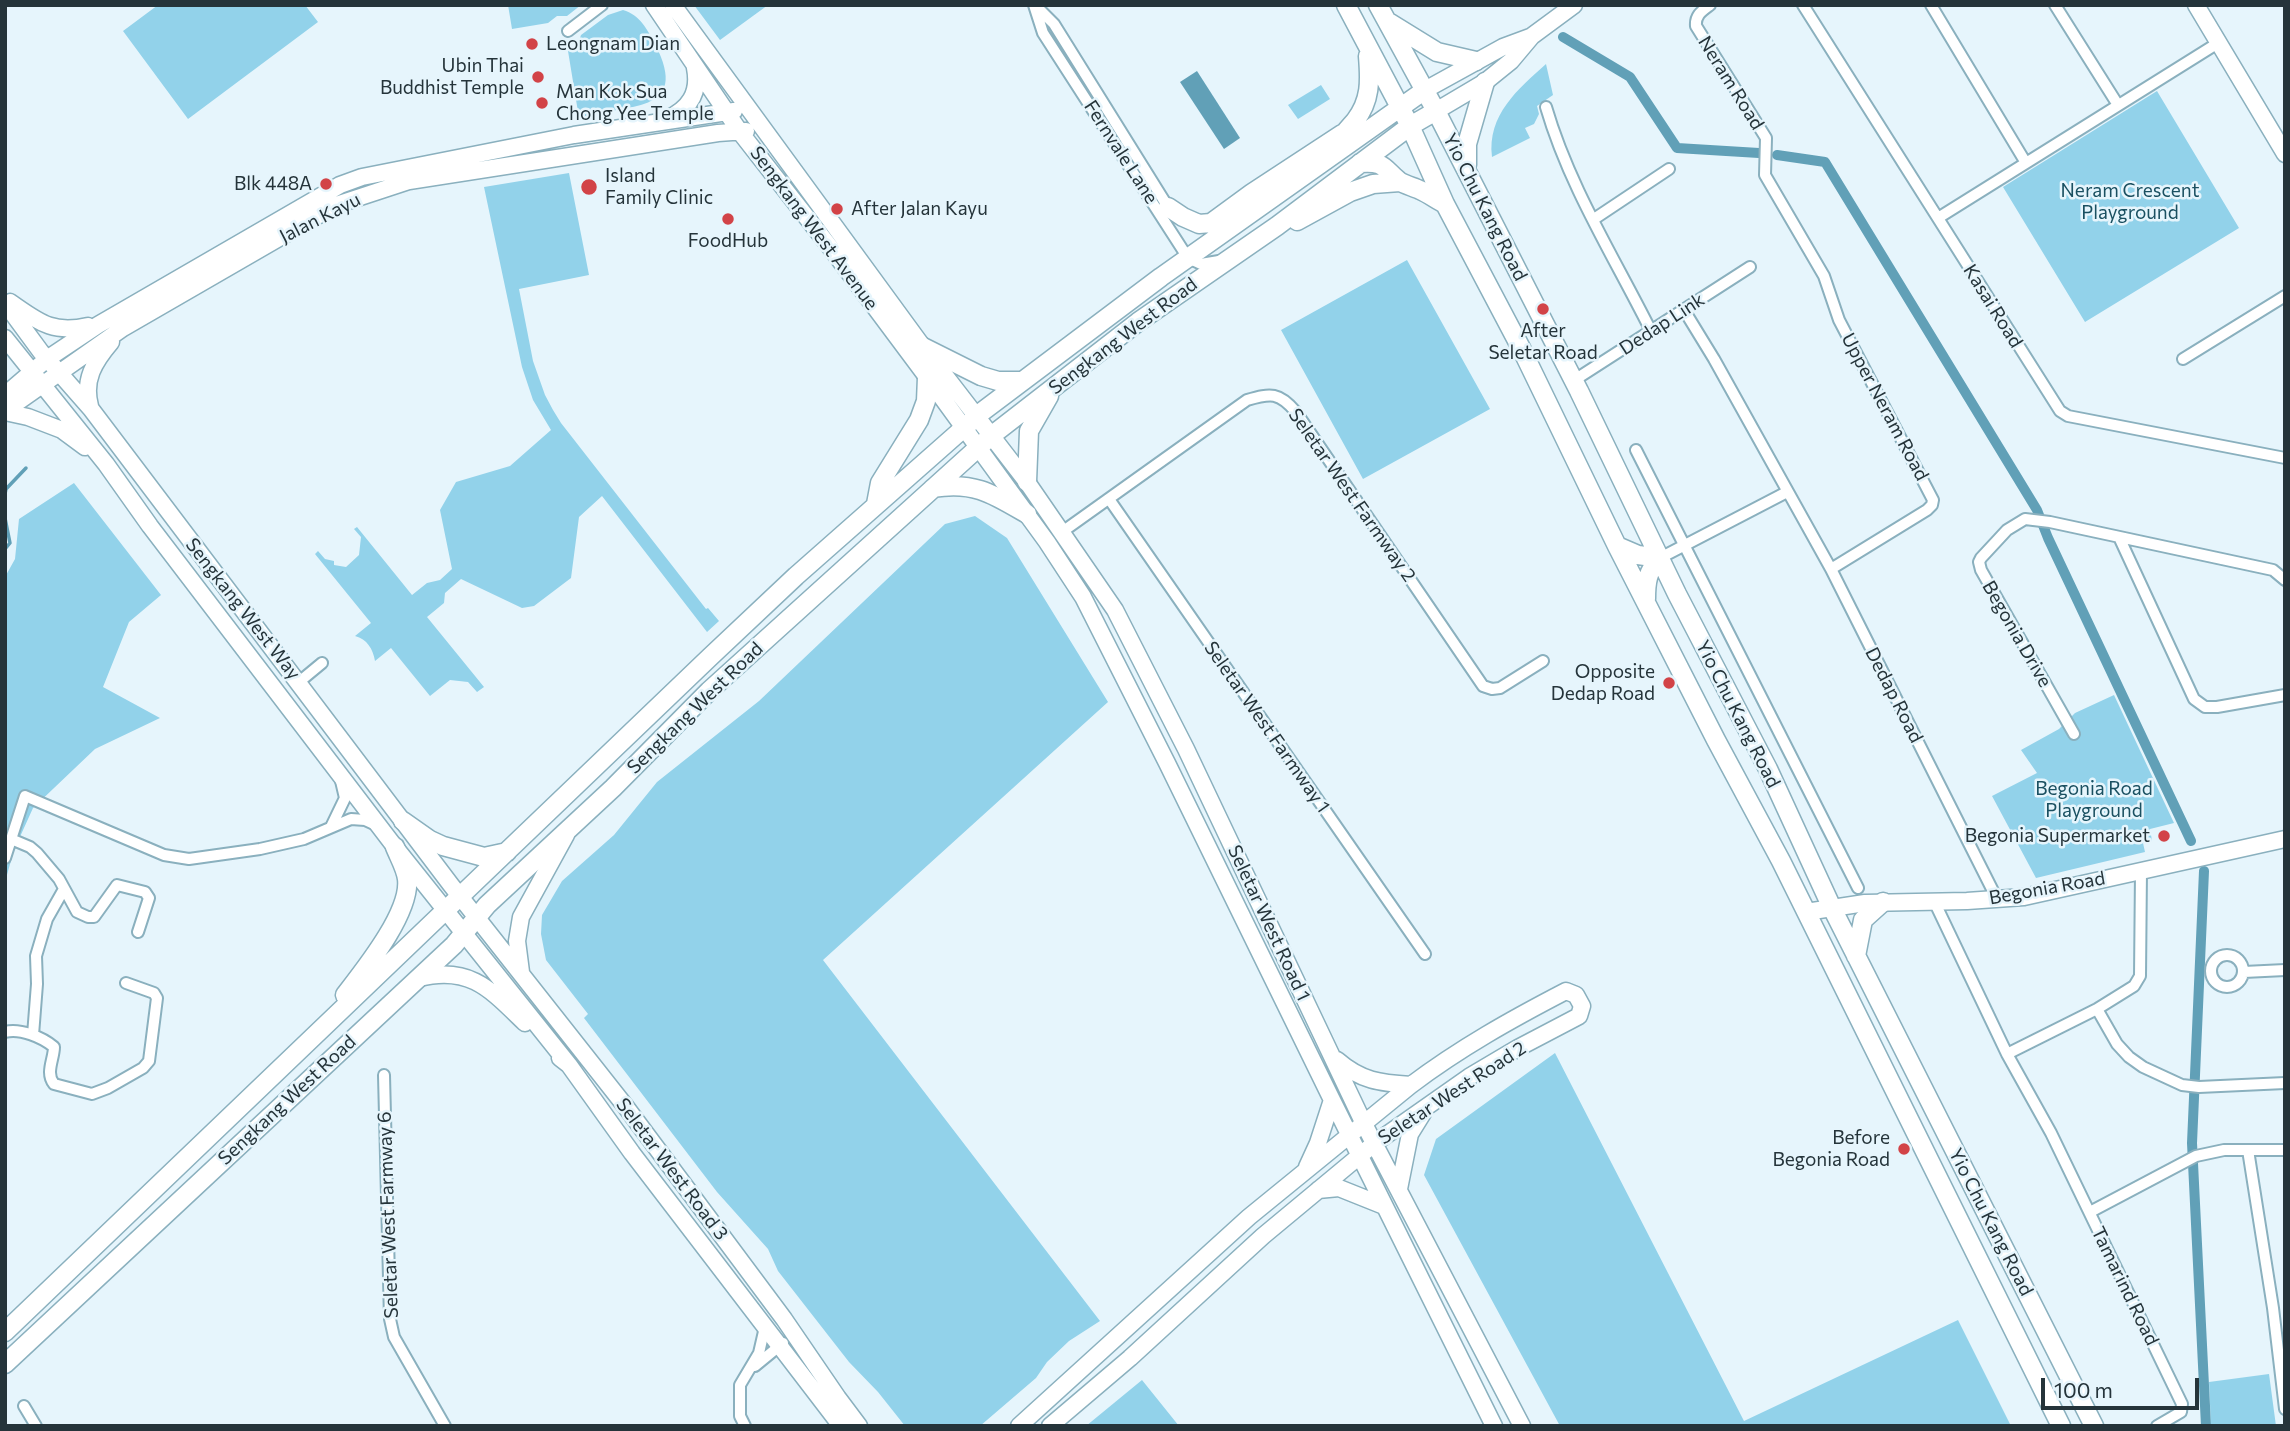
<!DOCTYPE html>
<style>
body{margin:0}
#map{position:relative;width:2290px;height:1431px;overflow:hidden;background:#e6f5fc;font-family:Commissioner,sans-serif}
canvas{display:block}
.frame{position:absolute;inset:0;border:7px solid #25343a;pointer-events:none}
.scale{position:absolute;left:2041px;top:1378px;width:158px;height:32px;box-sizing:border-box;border:4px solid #25343a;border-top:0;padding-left:9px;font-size:21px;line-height:24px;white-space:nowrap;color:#25343a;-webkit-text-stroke:5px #e6f5fc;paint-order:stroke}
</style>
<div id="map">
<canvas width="2290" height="1431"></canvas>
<div class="frame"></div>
<div class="scale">100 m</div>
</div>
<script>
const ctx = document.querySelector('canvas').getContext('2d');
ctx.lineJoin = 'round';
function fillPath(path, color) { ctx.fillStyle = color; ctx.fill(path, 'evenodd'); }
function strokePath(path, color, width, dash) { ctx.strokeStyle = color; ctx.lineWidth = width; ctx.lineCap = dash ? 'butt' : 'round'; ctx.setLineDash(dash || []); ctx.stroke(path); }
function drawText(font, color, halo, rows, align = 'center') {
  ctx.font = font + ' Commissioner,sans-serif'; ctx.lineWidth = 5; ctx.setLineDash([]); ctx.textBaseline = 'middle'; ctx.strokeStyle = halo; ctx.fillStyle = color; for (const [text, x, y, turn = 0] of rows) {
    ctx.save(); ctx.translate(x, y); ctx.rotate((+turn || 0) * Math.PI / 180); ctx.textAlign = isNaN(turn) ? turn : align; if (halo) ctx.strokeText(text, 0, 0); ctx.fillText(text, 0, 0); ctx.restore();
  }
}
fillPath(new Path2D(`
 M158,5H305L318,22L188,119L123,31Z
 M508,5H581L567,16H557L548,23L512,29Z
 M694,5H768L720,40Z
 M623,10C640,15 647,29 655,44C692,116 625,103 579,118L568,51L578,44L581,35L608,15Z
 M1546,64L1553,95L1537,106L1539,114L1534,124L1525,128L1530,138L1492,157C1487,115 1518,89 1546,64Z
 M1321,85L1330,99L1298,119L1288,105Z
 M2157,91L2239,228L2085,322L2003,187Z
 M569,173L589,275L519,289L533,361L545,395L553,410L561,423L706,609L708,608L719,621L707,632L602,496L579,517L571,578L534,606L522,608L461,579L445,593L444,603L427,617L484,687L477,692L468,682L450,680L430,696L391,648L375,661C373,649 367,639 355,636L371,623L315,554L318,551L325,559L334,561V565L346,567L359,555L361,537L354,529L357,527L412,595L427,583L440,580L452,569L440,510L456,482L510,466L551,430L533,400L522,367L484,187Z
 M1407,260L1490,409L1363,479L1281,330Z
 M74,483L161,595L129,622L103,687L160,718L95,749L33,808L14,850L5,882V577L15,559L19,519Z
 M975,516L1007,538L1108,702L823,960L1100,1321L1069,1341L1047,1362L1036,1378L980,1426H905L878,1392L849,1362L778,1271L768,1249L717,1192L584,1018L588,1014L546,960L541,934L542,915L562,881L614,835L657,782L759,701L945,524Z
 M2114,695L2174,823L2150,829L2152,841L2143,843L2145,852L2036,878L1992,796L2037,773L2021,750L2059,729L2075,713Z
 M1555,1053L1744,1421L1958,1320L2011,1426H1560L1424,1175L1436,1139Z
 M2269,1374L2276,1426H2211L2209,1382Z
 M1142,1380L1179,1426H1086Z`), '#92d2ea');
fillPath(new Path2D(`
 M1197,71L1240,138L1224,149L1180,82Z`), '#61a0b7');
strokePath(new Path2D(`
 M5,494L6,489L26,468
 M5,518L10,543L5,549`), '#61a0b7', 3.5);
strokePath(new Path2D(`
 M1563,37L1630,77L1677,148L1759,153
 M1777,155L1825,162L2037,510L2048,538L2191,841
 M2204,871L2192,1143L2206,1426`), '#61a0b7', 10);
const street = new Path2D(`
 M1034,5L1043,33L1188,258L1201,264L1219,261
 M1710,5C1702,11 1695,15 1696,26L1766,138L1765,175L1824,276L1839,320L1933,500L1932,505L1927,510L1831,569
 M1803,5L2060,411L2068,416L2285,458
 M1931,5L2026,163
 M2055,5L2118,105
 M1037,7L1054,24L1168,207
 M568,31L602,5
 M1546,107C1569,186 1614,257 1651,331
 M1938,218L2218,43
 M1594,219L1669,169
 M1684,310L1714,359L1831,569L1997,899
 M2183,359L2285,296
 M1573,381L1750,267
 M1636,450L1858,888
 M1109,499L1425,954
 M1062,532L1247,400C1271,393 1279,392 1296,412L1483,686L1492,689L1500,688L1543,661
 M2119,537L2194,699L2205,707H2217L2285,695
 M1660,558L1787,492
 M299,682L322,663
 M2074,734L1981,570L1979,562L1981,558L2007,530L2025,519L2050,522L2273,570L2285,580
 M331,827L345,798L341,781
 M11,839L30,847L37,853L59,879L77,912L88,917H94L117,885L145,892L149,898L138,932
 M5,858L25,796L164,855L189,859L260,849L304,839L351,819L365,820L378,826
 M1934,901L2007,1054L2051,1133L2182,1404L2181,1412L2157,1426
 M2211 971a16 16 0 1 1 32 0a16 16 0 1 1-32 0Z
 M2244,972L2285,970
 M2097,1009L2117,1044L2129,1057L2143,1067L2182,1085L2199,1087L2285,1083
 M5,1032C20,1028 42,1037 54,1047C54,1059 45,1073 54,1084L92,1094L108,1088L143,1068L149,1061L157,998L154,993L126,983
 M33,1035L37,984L36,956L47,919L64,889
 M2007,1054L2097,1009L2134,986L2140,976L2141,871
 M384,1075L390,1319L394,1337L445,1426
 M2248,1150L2273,1308L2285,1409
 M2090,1212L2196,1156L2224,1150H2285
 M755,1366L783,1343
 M24,1406L36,1426
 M745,1426L740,1416V1385L759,1353L765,1327`);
const secondary = new Path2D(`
 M654,5L740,132L833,251L927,377L1047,542L1083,597L1167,763L1332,1100L1494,1426
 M673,5L923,347L1027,482L1115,610L1186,749L1364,1124L1522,1426
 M2196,5L2285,154
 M1425,90L1503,47L1530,37
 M1436,111L1485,82L1511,61L1532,36L1574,5
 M667,119C689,109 700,93 695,68
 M10,302C39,322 52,334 88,326
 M5,303L41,352L91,409L451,885L626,1107L784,1319L838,1398L859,1426
 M5,338L106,464L150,526L395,847L569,1065
 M5,395L47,359L98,325L340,185L362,177L574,135L734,111
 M90,406C83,380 94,362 111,342
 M5,411L123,328L336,205L409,181L718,133L746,131
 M5,412L28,417L62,430L85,447
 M1806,912L1865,903L1967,901L2024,897L2285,839
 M521,972L517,941L521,917L566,835
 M419,978C470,965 491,990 525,1023
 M560,1058L569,1065L632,1153L841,1426
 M1337,1060C1361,1081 1380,1083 1411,1085
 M1307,1167L1318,1143L1332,1100
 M1399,1189L1410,1134L1423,1113
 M1318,1190L1339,1188L1384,1206
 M1019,1426L1249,1217L1411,1085C1460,1048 1512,1019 1566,991L1576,995L1582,1006L1579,1016L1518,1048L1469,1077L1375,1143L1263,1236L1130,1358L1050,1426`);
const primary = new Path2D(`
 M1346,5L1410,126L1445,204L1522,350L1617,546L1716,740L1781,861L2061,1426
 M1378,5L1436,111L1579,391L1677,594L1768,769L1832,908L2094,1426
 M1390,23L1437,52L1476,61
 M1337,144C1342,135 1348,129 1355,121C1371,100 1370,81 1368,56
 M1360,163C1385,161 1383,168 1399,181C1405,185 1414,187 1420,190C1429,194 1437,200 1445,204
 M1467,165V144L1485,82
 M1168,207L1183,217L1199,224L1211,223L1252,193L1342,134
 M1297,221L1350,192L1373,184L1400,182
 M923,347L981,376L998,381H1021
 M1027,482L1029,431L1049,396
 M933,488C974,481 993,494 1027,514
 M876,504L880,483L919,420L926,401L927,377
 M1617,546L1638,555L1660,558
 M1646,599C1646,583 1647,571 1660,558
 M403,821L430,840L443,846L484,857L507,852
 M1856,956L1863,920L1883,902
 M345,995C365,969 411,912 407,879C406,869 399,857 395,847
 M5,1332L710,657L796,576L983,411L1161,277L1425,90
 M5,1364L454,945L487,905L613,788L709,691L991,436L1138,322L1277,226L1410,126L1436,111`);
strokePath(street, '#8ab0be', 14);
strokePath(secondary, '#8ab0be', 19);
strokePath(primary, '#8ab0be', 21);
strokePath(street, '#fff', 10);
strokePath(secondary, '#fff', 16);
strokePath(primary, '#fff', 18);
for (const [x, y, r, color] of [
 [532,44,7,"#d24347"],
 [538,77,7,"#d24347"],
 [542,103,7,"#d24347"],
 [326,184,7,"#d24347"],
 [589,187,9,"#d24347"],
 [837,209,7,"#d24347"],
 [728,219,7,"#d24347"],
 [1543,309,7,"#d24347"],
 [1669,683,7,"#d24347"],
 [2164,836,7,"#d24347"],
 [1904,1149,7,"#d24347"]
]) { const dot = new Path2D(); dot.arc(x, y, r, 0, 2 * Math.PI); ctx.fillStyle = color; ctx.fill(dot); strokePath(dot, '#e6f5fc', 2.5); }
drawText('19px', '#25343a', '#e6f5fc', [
 ["Leongnam Dian",546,44,"left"],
 ["Ubin Thai",524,66],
 ["Buddhist Temple",524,88],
 ["Man Kok Sua",556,92,"left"],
 ["Chong Yee Temple",556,114,"left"],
 ["Island",605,176,"left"],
 ["Family Clinic",605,198,"left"],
 ["Blk 448A",312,184],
 ["After Jalan Kayu",851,209,"left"],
 ["FoodHub",728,241,"center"],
 ["After",1543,331,"center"],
 ["Seletar Road",1543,353,"center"],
 ["Opposite",1655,672],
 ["Dedap Road",1655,694],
 ["Begonia Supermarket",2150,836],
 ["Before",1890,1138],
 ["Begonia Road",1890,1160]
], 'right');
drawText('19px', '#25343a', '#e6f5fc', [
 ["Neram Road",1731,83,58],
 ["Fernvale Lane",1121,152,57],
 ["Yio Chu Kang Road",1485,207,63],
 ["Jalan Kayu",320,218,-27],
 ["Sengkang West Avenue",814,228,53],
 ["Kasai Road",1993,306,58],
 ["Dedap Link",1662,324,-33],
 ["Sengkang West Road",1123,336,-37],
 ["Upper Neram Road",1885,407,62],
 ["Seletar West Farmway 2",1352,495,55],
 ["Sengkang West Way",243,609,52],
 ["Begonia Drive",2017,634,60],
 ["Dedap Road",1894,695,63],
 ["Sengkang West Road",695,708,-44],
 ["Yio Chu Kang Road",1738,714,63],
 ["Seletar West Farmway 1",1267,727,55],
 ["Begonia Road",2047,888,-10],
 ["Seletar West Road 1",1269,923,65],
 ["Seletar West Road 2",1452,1093,-33],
 ["Sengkang West Road",287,1100,-43],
 ["Seletar West Road 3",672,1169,53],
 ["Seletar West Farmway 6",388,1215,-92],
 ["Yio Chu Kang Road",1991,1222,63],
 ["Tamarind Road",2125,1286,64]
]);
drawText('19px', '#1a5061', '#e6f5fc', [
 ["Neram Crescent",2130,191],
 ["Playground",2130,213],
 ["Begonia Road",2094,789],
 ["Playground",2094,811]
]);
</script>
